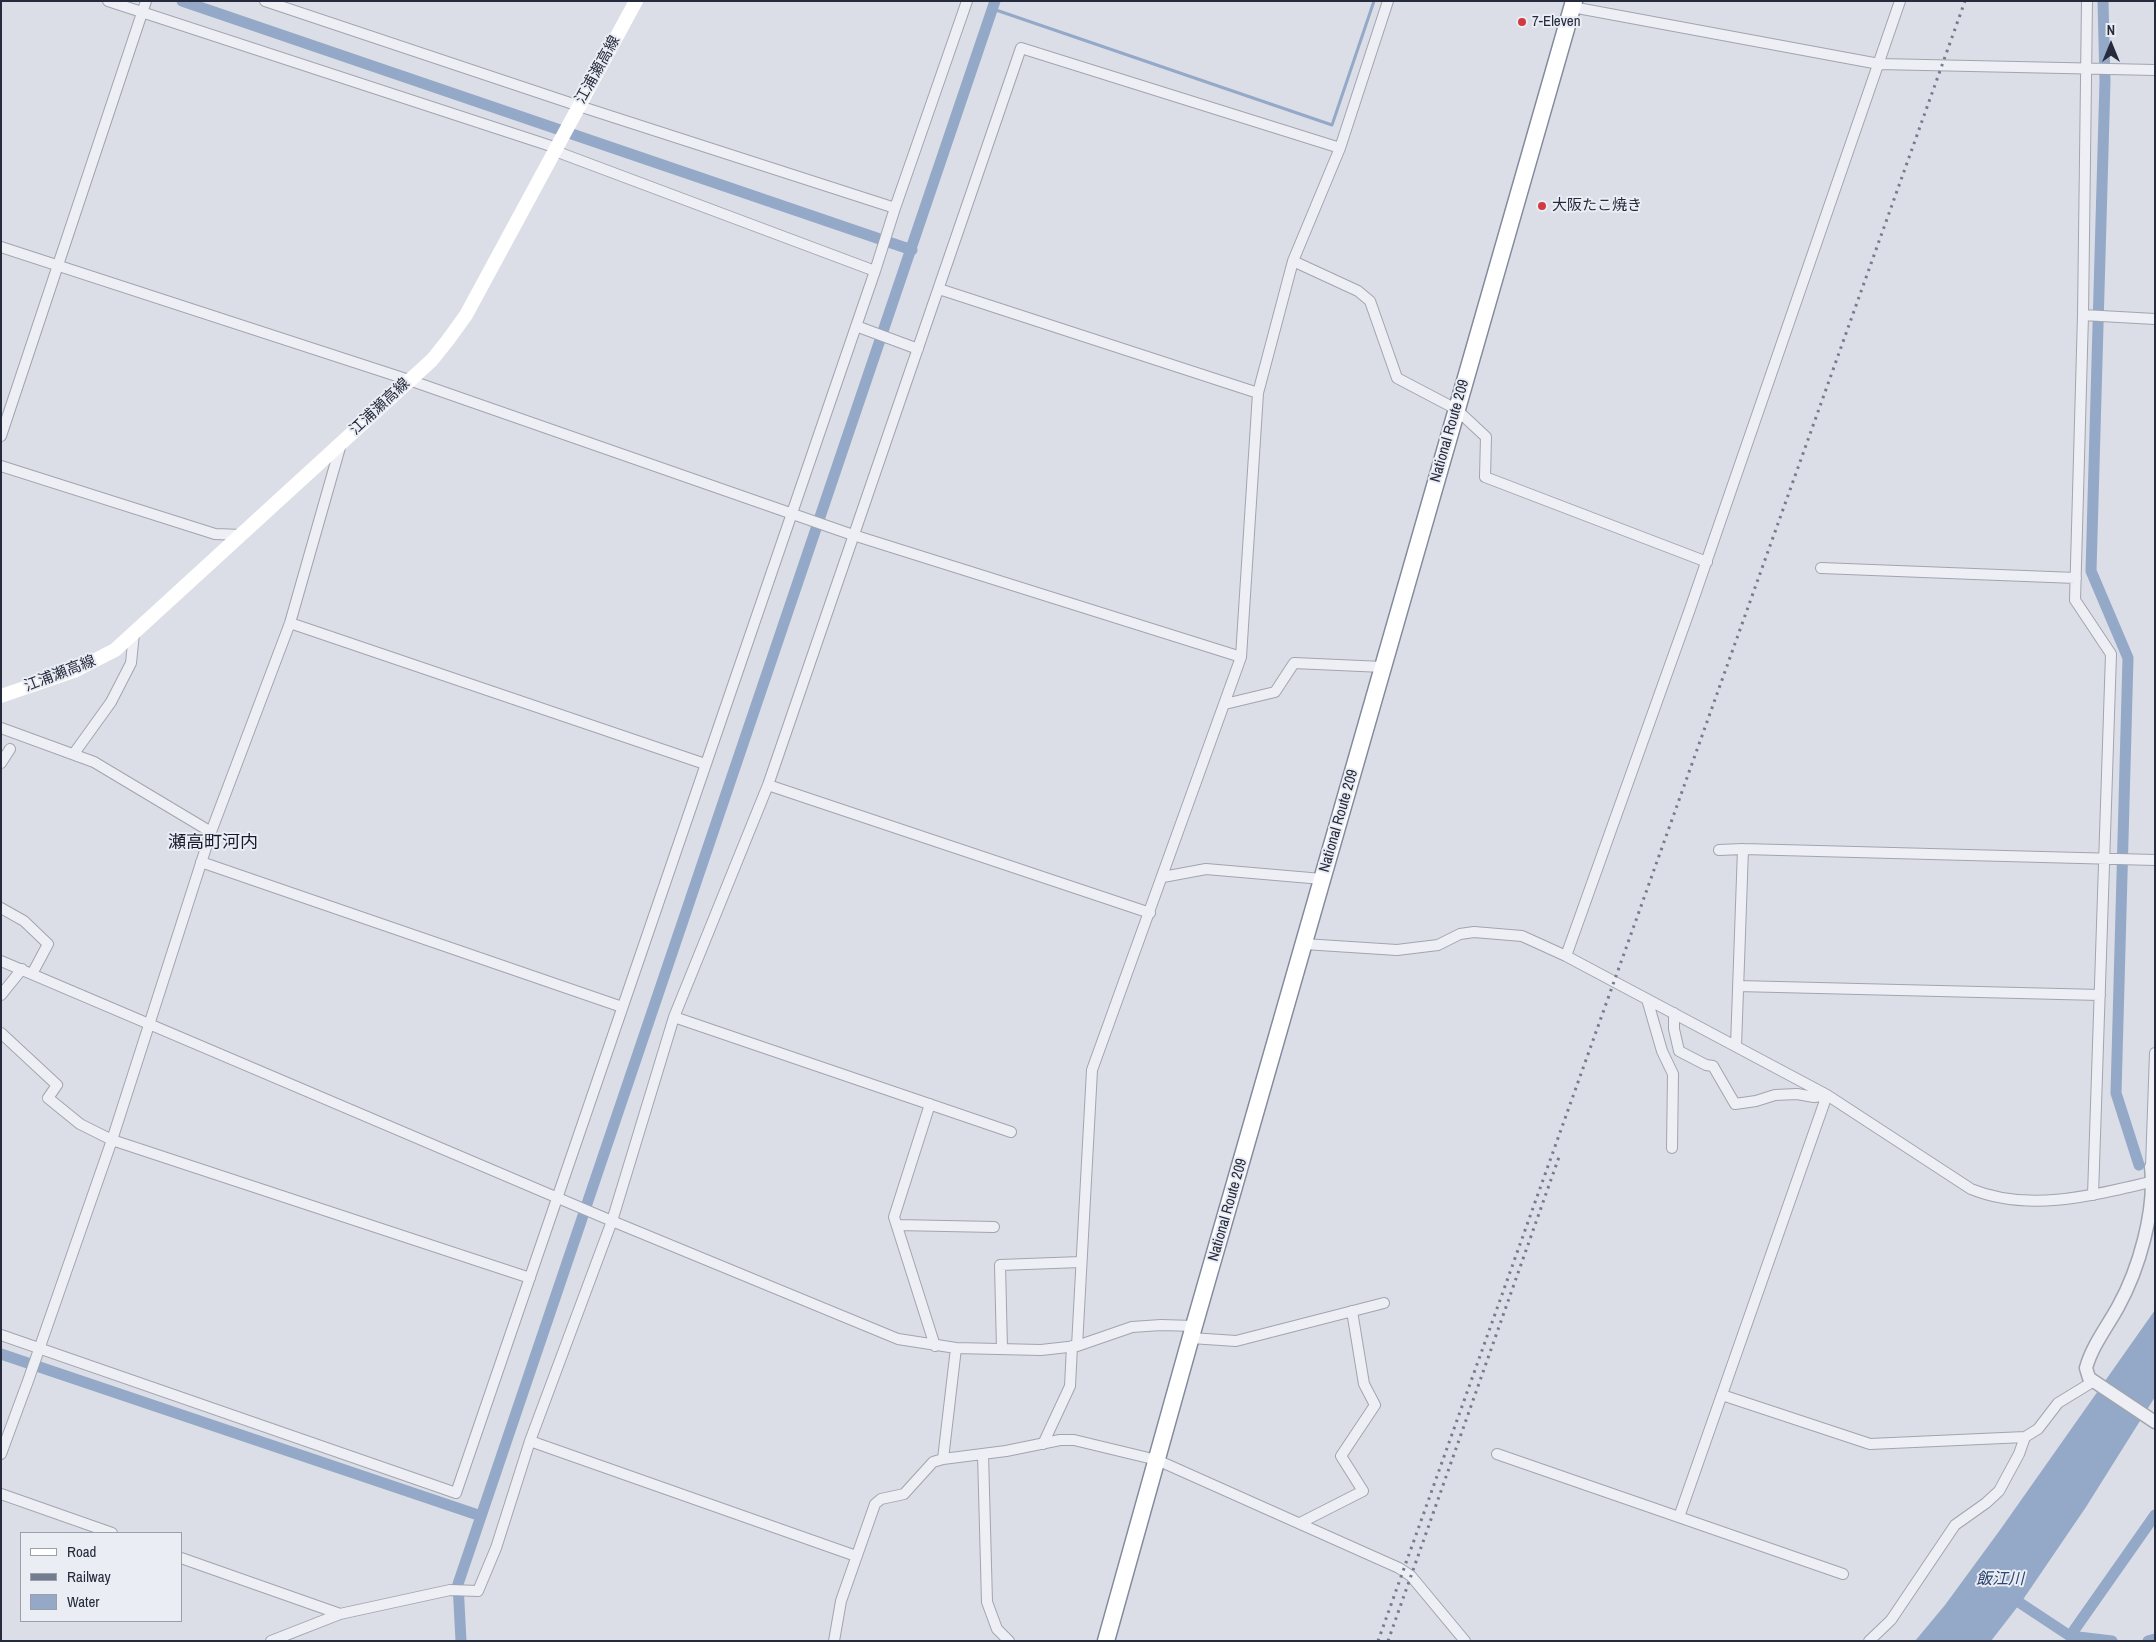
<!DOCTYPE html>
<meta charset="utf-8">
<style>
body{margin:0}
#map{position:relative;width:2156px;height:1642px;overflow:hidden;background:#dbdee6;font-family:"Archivo Narrow",sans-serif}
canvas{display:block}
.frame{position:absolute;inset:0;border:2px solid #252b3c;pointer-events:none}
.legend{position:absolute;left:20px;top:1532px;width:162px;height:90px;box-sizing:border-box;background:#eaedf4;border:1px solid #9b9faa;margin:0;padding:6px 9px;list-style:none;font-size:15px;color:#252b3c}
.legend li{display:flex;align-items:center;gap:10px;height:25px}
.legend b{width:25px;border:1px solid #9b9faa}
.north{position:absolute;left:2086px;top:20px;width:50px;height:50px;-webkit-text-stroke:4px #eaedf4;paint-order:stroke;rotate:0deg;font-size:14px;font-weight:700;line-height:20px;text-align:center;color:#252b3c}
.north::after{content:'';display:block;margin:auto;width:18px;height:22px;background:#252b3c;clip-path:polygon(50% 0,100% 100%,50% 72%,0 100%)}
</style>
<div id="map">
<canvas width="2156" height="1642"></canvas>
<div class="frame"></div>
<ul class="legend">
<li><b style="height:6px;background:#fff"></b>Road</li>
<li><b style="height:6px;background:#747c90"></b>Railway</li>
<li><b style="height:14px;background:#94a8c8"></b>Water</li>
</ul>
<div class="north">N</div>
</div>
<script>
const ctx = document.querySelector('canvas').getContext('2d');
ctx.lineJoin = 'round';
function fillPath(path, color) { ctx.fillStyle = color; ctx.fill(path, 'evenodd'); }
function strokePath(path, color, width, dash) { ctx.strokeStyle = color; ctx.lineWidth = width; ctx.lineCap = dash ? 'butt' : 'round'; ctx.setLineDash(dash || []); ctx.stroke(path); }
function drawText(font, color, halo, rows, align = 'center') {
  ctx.font = font + ' "Archivo Narrow","Noto Sans JP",sans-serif'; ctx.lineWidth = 4; ctx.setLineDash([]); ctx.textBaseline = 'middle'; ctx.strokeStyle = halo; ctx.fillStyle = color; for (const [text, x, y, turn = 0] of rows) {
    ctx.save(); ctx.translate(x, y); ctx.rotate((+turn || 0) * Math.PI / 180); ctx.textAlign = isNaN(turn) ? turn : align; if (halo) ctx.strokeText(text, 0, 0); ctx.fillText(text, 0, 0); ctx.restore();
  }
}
fillPath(new Path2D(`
 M2155,1310V1397L2086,1507L2022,1601L1991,1641H1915L1945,1605L2000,1530Z`), '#94a8c8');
strokePath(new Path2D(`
 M993,9L1332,125L1374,1`), '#94a8c8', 3);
strokePath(new Path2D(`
 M182,1L912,250
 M2103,1L2105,81L2091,571L2128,658L2116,1093L2139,1165
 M1,1354L481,1516
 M2008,1597L2014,1599L2070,1636L2112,1641
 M2070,1636L2155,1515
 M461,1641L458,1584L995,1
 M2148,1641L2155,1639`), '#94a8c8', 11);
const minor = new Path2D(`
 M108,1L557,148
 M265,1L579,106L895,208L967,1
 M2087,1L2083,315L2075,600L2111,654L2093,1195
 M1572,7L1879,64L2155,70
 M1,247L409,380L850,534L1241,657
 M1293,261L1358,291L1370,301L1397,378L1456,409L1486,437L1485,477L1707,562
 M875,271L895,208
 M939,289L1258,393
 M2083,315L2155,319
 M856,326L918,349
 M1,436L146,1
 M1,466L215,534L242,535
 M1821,568L2076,578
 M290,623L705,764
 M1225,704L1275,692L1294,663L1383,667
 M1,728L94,762L211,832
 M77,756L75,752L111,702L131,663L134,633
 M1,763L10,749
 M768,785L1150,913
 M1719,850L1743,849L2155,860
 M201,862L622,1007
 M1163,877L1206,869L1322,879
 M1,908L24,921L48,944L32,974
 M1304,944L1397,950L1438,945L1460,934L1474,932L1522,936L1566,956L1827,1095L1971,1189C2029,1213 2095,1195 2154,1181
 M1566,956L1690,609L1900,1
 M1,961L612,1221L898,1339L956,1348L1041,1350L1077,1346L1132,1327L1161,1325L1194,1326
 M1738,986L2100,995
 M1,995L22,969
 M1647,999L1662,1051L1673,1074L1672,1148
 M1674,1013V1029L1679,1051L1706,1065L1713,1066L1735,1104L1756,1101L1775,1095L1797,1094L1814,1097L1827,1095
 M674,1017L1011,1132
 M1,1033L57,1085L48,1098L80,1124L112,1140L530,1278
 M1736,1046L1743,849
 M930,1104L894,1217L935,1346
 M2151,1167L2155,1053
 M897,1225L994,1227
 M1,1335L456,1493L875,271L555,151
 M1191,1338L1236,1341L1384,1303
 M1077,1346L1092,1070L1241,657L1258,393L1293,261L1340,148L1388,1
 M1002,1349L1000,1265L1081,1262
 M1722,1395L1870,1444L2025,1437
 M530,1441L856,1556
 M1043,1444L1070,1386L1072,1346
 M1,1454L28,1381L112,1140L211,832L290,623L341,444
 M983,1454L987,1602L997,1629L1009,1641
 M1497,1454L1843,1574
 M943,1459L956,1348
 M1,1494L112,1533
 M1679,1517L1827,1095
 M1300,1523L1363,1491L1341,1456L1375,1405L1364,1384L1352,1311
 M181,1558L340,1614
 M271,1641L340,1614L450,1590L478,1591L496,1548L530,1441L612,1221L674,1017L768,785L1021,48L1340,148
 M834,1641L841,1601L875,1504L881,1499L904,1494L933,1462L943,1459L1006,1451L1060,1440H1074L1157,1460L1399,1568L1411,1576L1465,1641
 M1869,1641L1891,1620L1955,1525L1986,1503L1999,1491L2019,1454L2025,1437L2038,1429L2058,1403L2094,1381`);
const tertiary = new Path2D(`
 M2151,1167C2156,1210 2139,1269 2118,1307C2107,1327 2092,1346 2086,1368L2089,1378L2155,1422`);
const trunk = new Path2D(`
 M1106,1641L1194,1326L1574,1`);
strokePath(minor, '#a1a5b0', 12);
strokePath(tertiary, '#a1a5b0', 15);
strokePath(trunk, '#828a9d', 19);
strokePath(minor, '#eeeff4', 10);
strokePath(tertiary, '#eeeff4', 12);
strokePath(new Path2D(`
 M1,696L74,671L115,650L432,360L448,340L466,315L636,1`), '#fff', 14);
strokePath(trunk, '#fff', 16);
strokePath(new Path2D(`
 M1378,1641L1965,1
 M1388,1641L1559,1157`), '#747c90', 3, [2.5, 5]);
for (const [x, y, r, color] of [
 [1522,22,5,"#d13a41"],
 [1542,206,5,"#d13a41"]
]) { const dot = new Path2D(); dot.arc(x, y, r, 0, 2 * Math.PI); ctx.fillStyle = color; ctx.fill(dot); strokePath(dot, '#eaedf4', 2); }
drawText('15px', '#252b3c', '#eaedf4', [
 ["7-Eleven",1532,22],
 ["大阪たこ焼き",1552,206]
], 'left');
drawText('15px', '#252b3c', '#eaedf4', [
 ["江浦瀬高線",598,70,-61],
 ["江浦瀬高線",380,407,-43],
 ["National Route 209",1450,431,-74],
 ["江浦瀬高線",60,674,-21],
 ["National Route 209",1339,821,-74],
 ["National Route 209",1228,1210,-74]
]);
drawText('italic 16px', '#2e4571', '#eaedf4', [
 ["飯江川",2000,1580]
]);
drawText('18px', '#171c2d', '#eaedf4', [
 ["瀬高町河内",213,843]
]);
</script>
